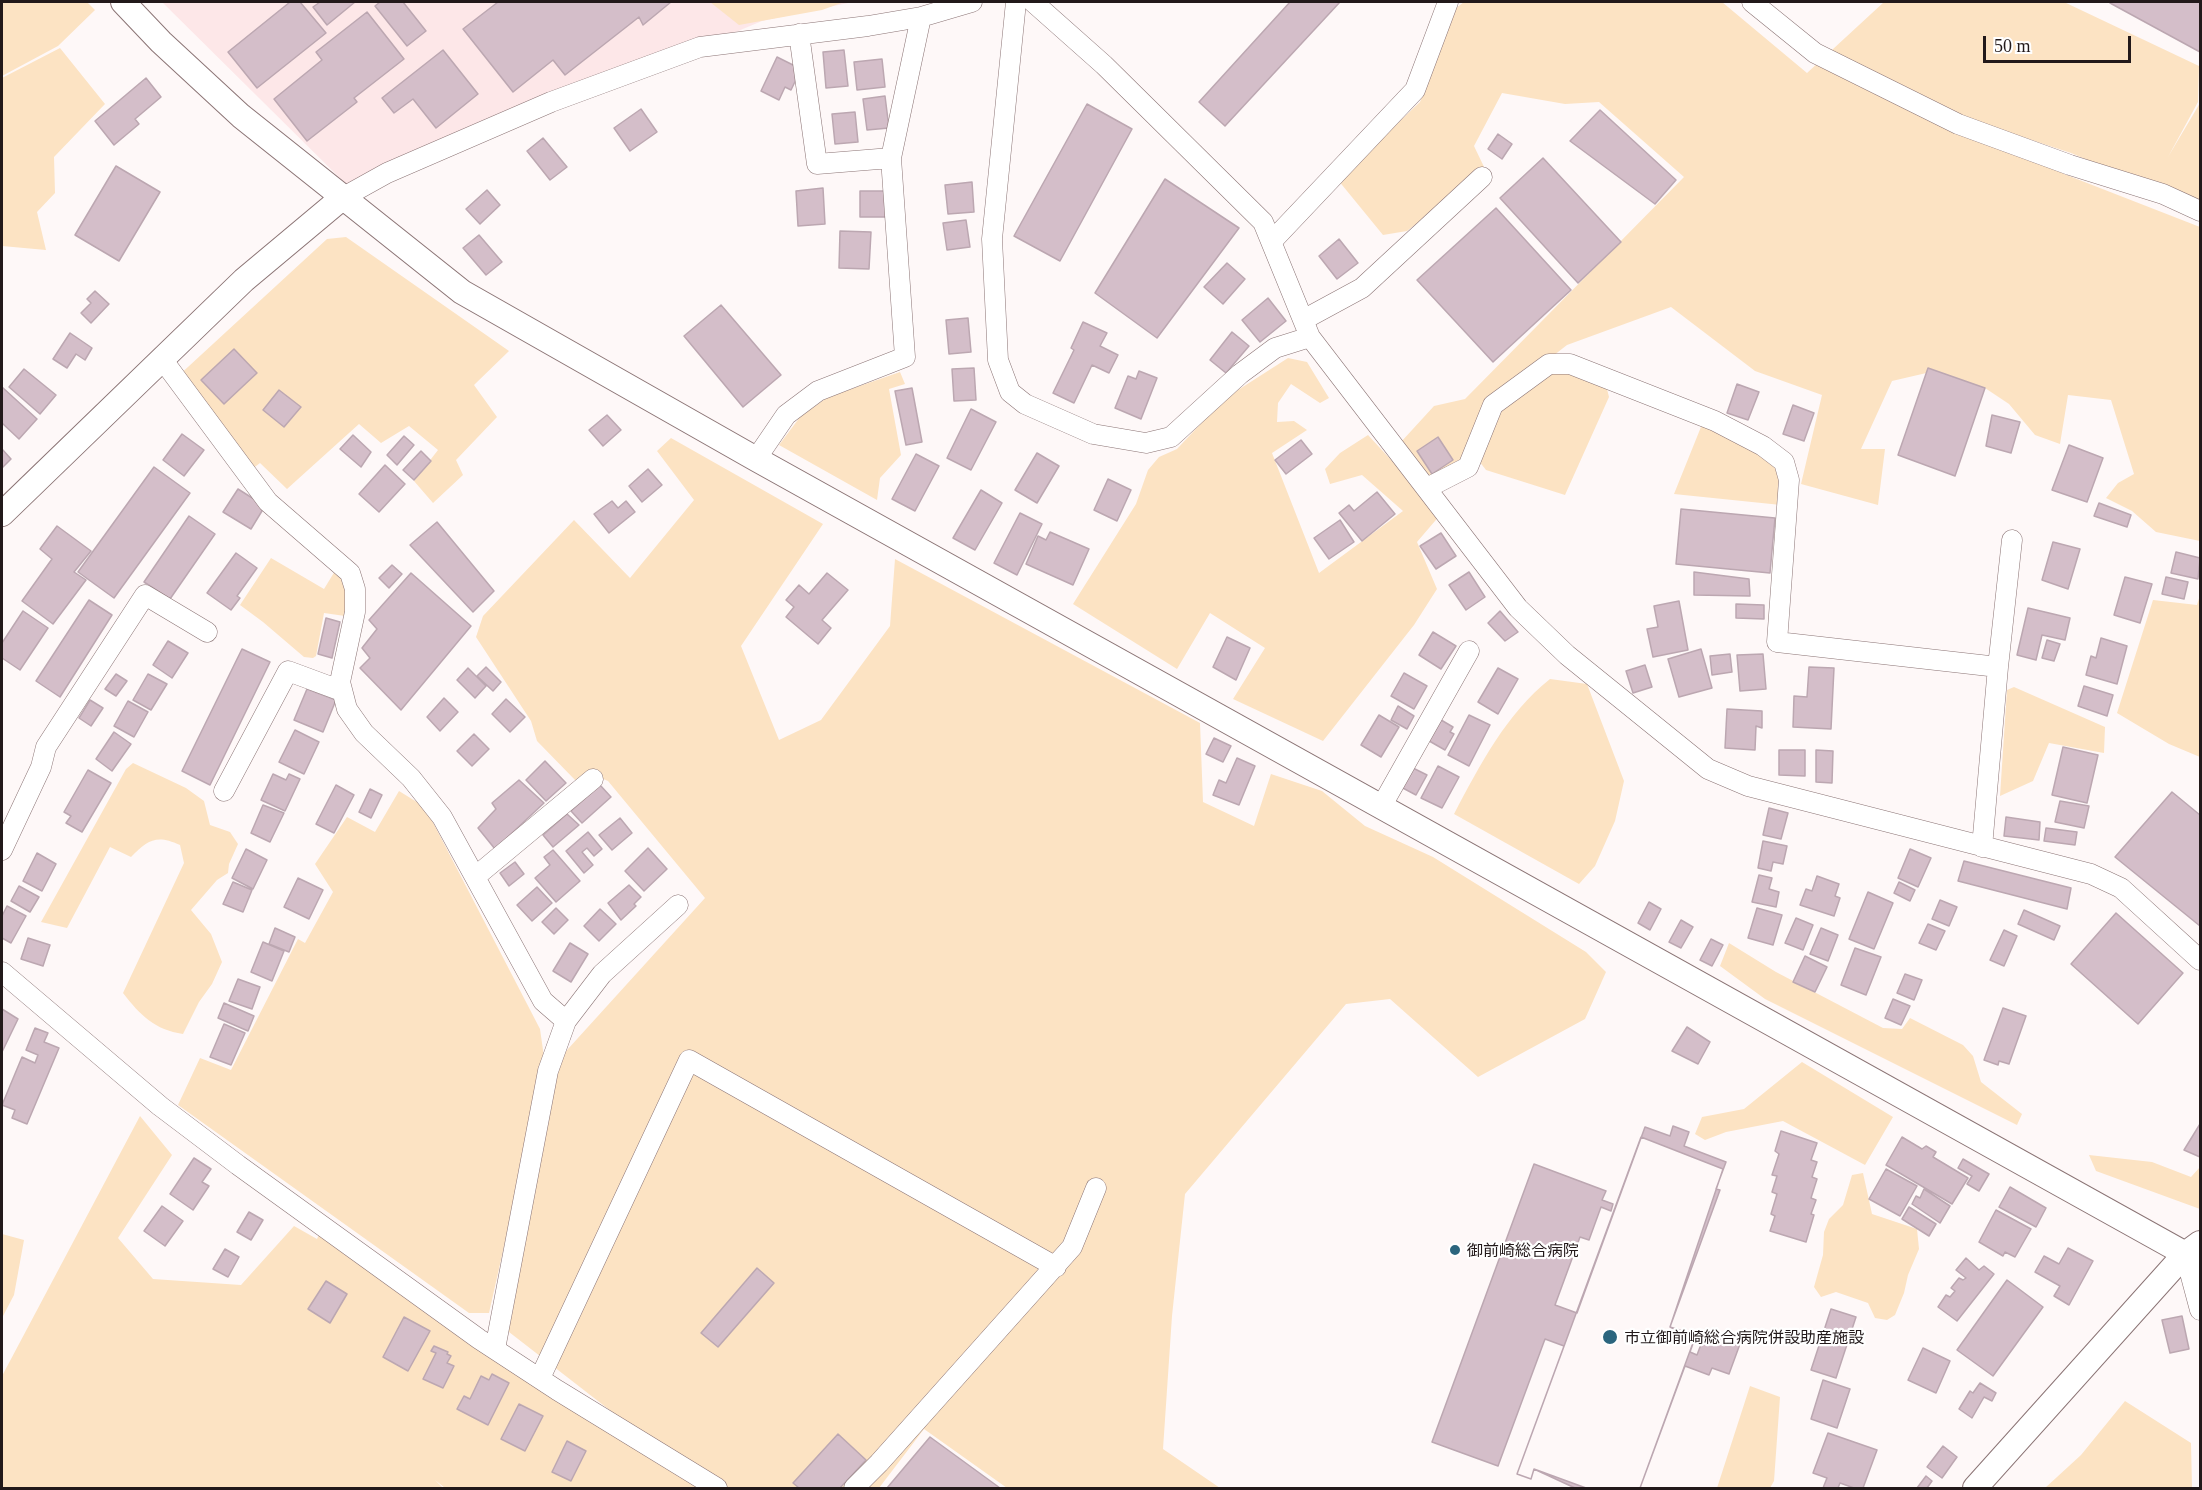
<!DOCTYPE html>
<meta charset="utf-8">
<style>
body{margin:0}
#map{position:relative;width:2202px;height:1490px;overflow:hidden;background:#fef8f8;font-family:Georgia,serif}
canvas{display:block}
.frame{position:absolute;inset:0;border:3px solid #22191a;pointer-events:none}
.scale{position:absolute;left:1983px;top:36px;width:148px;height:27px;box-sizing:border-box;border:3px solid #22191a;border-top:0;padding-left:8px;font-size:18px;line-height:21px;white-space:nowrap;color:#22191a;-webkit-text-stroke:4px #fff;paint-order:stroke}
</style>
<div id="map">
<canvas width="2202" height="1490"></canvas>
<div class="frame"></div>
<div class="scale">50 m</div>
</div>
<script>
const ctx = document.querySelector('canvas').getContext('2d');
ctx.lineJoin = 'round';
function fillPath(path, color) { ctx.fillStyle = color; ctx.fill(path, 'evenodd'); }
function strokePath(path, color, width, dash) { ctx.strokeStyle = color; ctx.lineWidth = width; ctx.lineCap = dash ? 'butt' : 'round'; ctx.setLineDash(dash || []); ctx.stroke(path); }
function drawText(font, color, halo, rows, align = 'center') {
  ctx.font = font + ' Georgia,"Noto Sans JP",serif'; ctx.lineWidth = 4.5; ctx.setLineDash([]); ctx.textBaseline = 'middle'; ctx.strokeStyle = halo; ctx.fillStyle = color; for (const [text, x, y, turn = 0] of rows) {
    ctx.save(); ctx.translate(x, y); ctx.rotate((+turn || 0) * Math.PI / 180); ctx.textAlign = isNaN(turn) ? turn : align; if (halo) ctx.strokeText(text, 0, 0); ctx.fillText(text, 0, 0); ctx.restore();
  }
}
fillPath(new Path2D(`
 M162,2H853L762,21L354,192Z`), '#fde7e8');
fillPath(new Path2D(`
 M2,2H87L95,10L58,46L2,76Z
 M710,2H844L822,10L739,25Z
 M1464,2H1722L1807,73L1884,2H2064L2199,66L2198,102L2168,157L2200,103V205L2151,187L2071,153L1986,125L2064,174L2200,227V541L2156,532L2132,511L2106,498L2118,483L2134,474L2111,400L2068,395L2060,444L2035,435L2009,404L1985,388L1935,371L1892,381L1861,449H1885L1878,505L1801,484L1822,395L1755,371L1671,307L1567,345L1494,402L1462,466L1432,481L1401,442L1434,406L1465,399L1684,177L1599,102L1565,104L1502,93L1474,146L1485,169L1407,231L1383,235L1338,180L1420,102L1456,8Z
 M60,48L105,104L54,157L55,193L37,212L46,250L2,246V78Z
 M346,237L509,351L474,385L497,417L456,460L463,475L433,503L414,481L438,450L409,426L381,443L359,424L287,489L260,463L247,473L176,378L327,239Z
 M1288,358L1307,362L1329,398L1320,403L1291,384L1278,403L1277,422L1294,421L1307,430L1272,453L1319,573L1403,511L1362,475L1330,484L1325,469L1340,453L1368,435L1441,514L1417,542L1437,589L1414,625L1323,741L1233,699L1265,648L1210,613L1177,669L1073,604L1136,504L1148,470L1159,457L1177,449L1224,399Z
 M1556,370L1606,385L1609,397L1565,495L1486,470L1479,461L1503,408Z
 M900,372L905,384L889,389L901,455L880,478L877,500L779,445L800,417L828,397Z
 M1705,417L1763,446L1789,480L1781,505L1674,494Z
 M671,438L823,524L741,646L779,740L821,720L890,626L895,559L1200,723L1203,802L1254,826L1271,774L1322,791L1365,826L1433,857L1586,952L1606,972L1585,1019L1478,1077L1390,999L1346,1004L1185,1194L1172,1316L1163,1449L1220,1488H1007L924,1429L879,1488H716L683,1467L500,1325L548,1071L705,898L608,781L592,774L577,782L537,741L531,721L476,637L483,616L574,520L630,578L694,500L657,451Z
 M271,558L324,589L335,571H339C347,587 350,599 345,616L324,613L316,656L313,658L304,657L263,622L240,605Z
 M2200,595V757L2169,744L2117,713L2153,600L2197,605Z
 M1550,679L1587,684L1624,781L1615,821L1595,866L1579,884L1454,814C1480,765 1506,714 1550,679Z
 M2014,687L2105,727L2104,753L2049,743L2033,781L2000,796L2007,690Z
 M133,763L186,788L204,801L210,825L230,832L238,844L229,864L228,873L217,880L191,910L211,934L222,962L212,984L199,1002L183,1034C155,1030 140,1015 123,993L184,863L180,845C156,834 148,840 131,857L110,847L67,928L41,922L126,769Z
 M399,791L425,807L540,1029L545,1064L489,1313H469L178,1105L200,1058L231,1070L298,939L305,943L333,892L315,864L347,817L375,832Z
 M1729,943L1776,972L1883,1028L1902,1029L1910,1018L1963,1045L1973,1056L1981,1082L2022,1114L2017,1125L1765,999L1720,966Z
 M1802,1062L1893,1117L1865,1165L1783,1121L1726,1132L1705,1140L1695,1134L1702,1117L1744,1109Z
 M140,1116L172,1155L118,1238L153,1279L241,1285L294,1226L317,1239L321,1230L706,1488H445L435,1480L443,1488H2V1376Z
 M2089,1155L2152,1162L2191,1177L2200,1167V1209L2096,1171Z
 M1863,1173L1872,1214L1917,1229L1919,1249L1908,1275L1904,1293L1895,1315L1887,1320L1875,1318L1868,1303L1836,1292L1821,1297L1814,1287L1823,1255L1824,1232L1829,1219L1843,1205L1852,1175Z
 M2,1234L24,1240L14,1295L2,1318Z
 M1750,1386L1780,1397L1774,1481L1770,1488H1717Z
 M2125,1401L2191,1443L2192,1488H2045L2081,1455Z`), '#fce3c3');
const building = new Path2D(`
 M290,2H300L326,33L257,88L228,52Z
 M320,2H355L327,25L313,7Z
 M380,2H403L426,31L407,46L375,6Z
 M498,2H671L643,25L639,17L565,75L553,60L513,92L463,29Z
 M1290,2H1340L1225,126L1199,102Z
 M2110,2H2200V52L2110,3Z
 M367,12L404,59L354,98L357,102L307,141L274,99L322,60L316,52Z
 M443,50L478,94L436,128L413,99L394,113L382,98Z
 M844,50L848,86L826,88L823,52Z
 M777,57L801,69L791,90L785,87L779,100L761,91Z
 M882,59L885,87L857,90L854,62Z
 M146,78L161,97L135,119L139,124L114,145L95,121Z
 M885,96L889,128L867,130L863,99Z
 M1087,104L1132,129L1060,261L1014,236Z
 M641,109L657,132L630,151L614,128Z
 M1600,110L1676,180L1655,204L1570,141Z
 M855,112L858,142L835,144L832,114Z
 M1498,134L1512,144L1502,159L1488,149Z
 M543,138L567,167L550,180L527,151Z
 M1543,158L1621,242L1578,283L1500,198Z
 M116,166L160,192L119,261L75,235Z
 M1165,179L1239,228L1157,338L1095,293Z
 M972,182L974,212L948,214L945,185Z
 M823,188L825,224L798,226L796,191Z
 M487,190L500,205L480,224L466,209Z
 M860,191H886V217H860Z
 M1496,208L1571,290L1493,362L1417,280Z
 M966,220L970,247L947,250L943,223Z
 M840,231L871,232L869,269L839,268Z
 M479,235L502,262L486,275L463,248Z
 M1339,239L1358,263L1337,279L1319,256Z
 M1227,263L1245,279L1223,304L1204,287Z
 M95,291L109,304L91,323L81,313L91,303L87,299Z
 M1268,298L1286,321L1260,342L1242,320Z
 M721,305L781,375L743,407L684,336Z
 M968,318L971,352L949,354L946,320Z
 M1083,322L1107,333L1100,346L1118,355L1109,373L1092,365L1074,403L1053,393L1074,350L1071,348Z
 M1232,332L1249,346L1226,373L1210,360Z
 M70,333L92,348L85,360L76,354L67,368L53,359Z
 M234,349L257,373L224,404L201,380Z
 M974,368L976,400L954,401L952,369Z
 M1928,368L1985,388L1955,476L1898,455Z
 M24,369L56,395L40,414L9,387Z
 M1139,371L1157,378L1141,419L1115,408L1128,376L1136,379Z
 M1737,384L1759,392L1748,420L1727,413Z
 M2,387L37,419L19,439L2,423Z
 M912,388L922,442L906,445L895,391Z
 M279,390L301,407L284,427L263,410Z
 M1793,405L1814,413L1804,441L1783,434Z
 M971,409L996,422L971,470L947,458Z
 M607,415L621,430L603,446L589,430Z
 M1992,415L2020,422L2011,453L1986,446Z
 M182,434L204,450L184,476L163,460Z
 M353,435L371,452L361,467L340,449Z
 M404,436L414,445L397,465L387,455Z
 M1438,437L1453,460L1432,474L1417,451Z
 M1301,440L1312,454L1286,474L1275,460Z
 M2069,445L2103,458L2087,502L2052,490Z
 M2,449L11,459L2,468Z
 M421,451L431,461L414,480L403,470Z
 M1037,453L1059,466L1037,503L1015,490Z
 M916,454L939,466L915,511L892,499Z
 M385,465L405,484L379,512L359,494Z
 M154,467L190,493L114,598L78,572Z
 M648,469L662,485L642,502L629,486Z
 M1108,479L1131,490L1117,521L1094,510Z
 M238,489L265,506L251,529L223,512Z
 M981,490L1002,503L975,550L953,538Z
 M1377,492L1395,514L1362,541L1339,513L1349,505L1354,511Z
 M612,501L618,508L626,501L635,512L609,533L594,514Z
 M2099,503L2131,515L2127,527L2094,516Z
 M1681,509L1775,518L1770,573L1676,564Z
 M1020,513L1042,524L1017,575L994,563Z
 M189,516L215,534L170,599L144,582Z
 M1340,520L1354,542L1329,559L1314,538Z
 M437,522L494,591L473,612L410,545Z
 M57,526L91,551L74,572L86,580L53,624L22,601L52,559L40,549Z
 M1050,532L1089,549L1073,585L1026,564L1038,536L1046,540Z
 M1441,533L1456,556L1436,569L1420,546Z
 M2053,542L2080,549L2068,589L2042,580Z
 M2176,552L2200,558L2198,579L2171,573Z
 M236,553L257,568L237,596L240,598L231,610L207,593Z
 M392,565L402,574L389,588L379,578Z
 M1469,572L1485,597L1466,610L1449,585Z
 M1694,572L1749,579L1750,596L1694,595Z
 M411,573L471,626L401,710L360,668L370,658L362,648L377,629L369,620Z
 M827,573L848,590L822,620L831,628L818,644L786,617L794,607L786,600L799,585L809,594Z
 M2125,577L2152,584L2140,623L2114,615Z
 M2166,577L2188,582L2184,599L2162,594Z
 M89,600L112,615L60,697L36,681Z
 M1679,601L1688,650L1653,657L1647,629L1658,627L1654,606Z
 M1736,604L1764,605V619L1736,618Z
 M2028,608L2070,618L2065,640L2042,635L2036,660L2017,655Z
 M23,611L48,628L20,670L2,658V643Z
 M1500,611L1518,632L1505,641L1488,623Z
 M326,618L340,622L332,658L318,654Z
 M1433,632L1456,646L1441,669L1419,655Z
 M1227,637L1250,648L1236,680L1213,667Z
 M2101,638L2127,646L2117,684L2086,675L2091,656L2096,658Z
 M2047,640L2060,644L2054,661L2042,658Z
 M168,641L188,653L172,678L153,665Z
 M242,649L270,662L210,785L182,771Z
 M1701,649L1712,688L1679,697L1668,659Z
 M1730,654L1732,672L1712,675L1710,656Z
 M1763,654L1766,689L1740,691L1737,655Z
 M1645,665L1652,687L1633,693L1626,671Z
 M486,667L501,682L493,691L477,676Z
 M1809,667L1834,668L1831,729L1793,727L1794,696L1807,697Z
 M468,668L486,686L475,698L457,680Z
 M1498,668L1518,679L1498,714L1478,702Z
 M1404,673L1427,686L1414,709L1391,696Z
 M116,674L127,681L116,696L105,689Z
 M148,674L167,684L151,710L133,700Z
 M2084,686L2113,695L2107,716L2078,706Z
 M307,689L336,700L323,732L294,720Z
 M444,698L458,712L440,731L427,717Z
 M506,699L525,717L510,732L492,714Z
 M90,700L103,708L91,726L79,718Z
 M128,701L148,712L134,737L114,726Z
 M1398,706L1414,716L1407,729L1391,720Z
 M1727,709L1762,711V728L1756,726L1755,750L1725,748Z
 M1379,715L1399,727L1381,757L1361,745Z
 M1469,715L1490,725L1469,766L1448,755Z
 M1436,717L1453,727L1450,732L1454,734L1445,750L1424,738Z
 M295,730L319,742L304,774L279,762Z
 M114,732L131,744L112,771L96,759Z
 M474,734L489,749L472,766L457,751Z
 M1214,738L1231,746L1223,762L1206,754Z
 M2063,747L2098,755L2087,803L2052,795Z
 M1779,750H1805V776L1779,775Z
 M1816,750L1833,751L1832,783L1816,782Z
 M1237,758L1255,766L1239,805L1213,795L1219,780L1226,783Z
 M545,761L566,783L546,801L526,780Z
 M1409,766L1427,775L1416,795L1399,786Z
 M1438,766L1459,777L1442,808L1421,798Z
 M88,770L111,783L82,832L66,823L71,816L64,812Z
 M273,774L286,780L289,774L300,779L285,811L261,800Z
 M519,780L544,803L495,849L478,828L496,809L492,803Z
 M336,785L354,795L334,833L316,824Z
 M600,785L611,797L582,823L571,811Z
 M370,789L382,795L371,818L359,812Z
 M2172,792L2200,815V926L2115,857Z
 M2060,801L2089,806L2084,828L2055,822Z
 M263,805L284,813L270,842L251,833Z
 M1769,808L1788,813L1781,839L1763,835Z
 M567,814L579,825L553,847L543,835Z
 M2006,817L2040,822L2039,840L2004,836Z
 M620,818L632,833L612,850L599,835Z
 M2046,828L2077,832L2075,845L2044,841Z
 M588,832L602,849L594,856L587,848L582,852L593,865L584,873L566,851Z
 M1763,841L1787,846L1783,864L1773,862L1771,871L1758,868Z
 M648,848L667,869L644,891L625,871Z
 M246,849L267,860L253,889L232,878Z
 M1910,849L1931,858L1918,887L1898,878Z
 M553,850L580,881L556,902L535,878L550,865L544,857Z
 M37,853L56,864L42,891L23,881Z
 M1964,861L2071,888L2067,909L1958,881Z
 M515,862L524,874L509,886L500,873Z
 M1759,875L1772,878L1769,889L1779,892L1776,907L1752,902Z
 M1817,876L1839,884L1835,896L1840,898L1834,916L1800,905L1806,889L1812,891Z
 M298,878L323,890L309,919L284,907Z
 M233,882L252,890L243,912L223,904Z
 M1899,882L1915,890L1910,901L1894,893Z
 M629,885L641,897L634,904L636,906L621,920L608,903Z
 M19,886L39,897L30,912L11,901Z
 M537,887L552,903L532,921L517,905Z
 M1868,892L1893,903L1874,949L1849,939Z
 M1940,900L1957,907L1949,926L1932,919Z
 M1649,902L1661,909L1650,930L1638,923Z
 M7,906L26,916L11,943L2,938V916Z
 M556,908L568,920L554,934L542,922Z
 M1757,908L1782,915L1773,945L1748,938Z
 M600,909L616,924L599,941L584,926Z
 M2024,910L2060,926L2054,940L2018,924Z
 M2116,913L2183,973L2138,1024L2071,964Z
 M1796,918L1813,925L1803,950L1785,943Z
 M1681,920L1693,927L1681,948L1669,942Z
 M1928,924L1945,931L1936,950L1919,943Z
 M275,928L295,937L289,952L269,944Z
 M1821,928L1838,935L1828,961L1810,954Z
 M2004,930L2017,936L2004,966L1990,960Z
 M28,938L50,945L43,966L21,959Z
 M1711,939L1723,945L1712,966L1700,960Z
 M263,942L284,951L272,981L251,972Z
 M570,943L588,954L571,982L553,971Z
 M1855,948L1881,957L1866,995L1841,985Z
 M1805,956L1827,967L1815,992L1793,982Z
 M1905,974L1922,980L1914,1000L1897,993Z
 M238,979L260,987L252,1009L229,1001Z
 M1893,999L1910,1006L1901,1025L1885,1018Z
 M224,1003L254,1016L248,1031L218,1018Z
 M2003,1008L2026,1016L2009,1064L1999,1061L1998,1065L1984,1060Z
 M2,1009L18,1019L2,1052Z
 M224,1024L245,1033L231,1065L210,1057Z
 M1687,1027L1710,1042L1698,1064L1672,1051Z
 M35,1028L48,1033L44,1042L59,1048L27,1124L12,1118L15,1110L2,1105L22,1057L35,1063L38,1055L26,1050Z
 M2200,1124V1157L2184,1150Z
 M1673,1126L1689,1132L1684,1146L1726,1162L1716,1189L1720,1190L1670,1327L1696,1335L1690,1352L1697,1355L1706,1331L1740,1344L1729,1374L1712,1368L1709,1375L1685,1366L1640,1488H1586L1534,1469L1531,1479L1517,1474L1564,1346L1545,1339L1498,1466L1432,1442L1534,1164L1606,1191L1602,1200L1613,1204L1611,1211L1601,1207L1589,1240L1580,1237L1555,1305L1577,1313L1645,1127L1670,1136Z
 M1781,1131L1817,1143L1811,1160L1817,1162L1812,1177L1817,1179L1811,1198L1816,1200L1811,1214L1814,1215L1806,1242L1770,1231L1775,1216L1771,1214L1777,1194L1772,1192L1777,1176L1772,1175L1779,1154L1775,1151Z
 M1641,1137L1723,1169L1670,1327L1694,1340L1640,1488H1575L1534,1469L1531,1479L1517,1474Z
 M1902,1137L1922,1149L1926,1146L1936,1152L1933,1157L1968,1178L1952,1204L1886,1165Z
 M194,1158L211,1169L202,1182L209,1186L193,1210L170,1194Z
 M1963,1159L1989,1174L1979,1191L1967,1184L1972,1176L1958,1168Z
 M1886,1169L1917,1186L1900,1216L1869,1199Z
 M2010,1187L2046,1208L2036,1227L1999,1207Z
 M1924,1189L1950,1206L1940,1223L1912,1204L1916,1196L1920,1198Z
 M162,1206L183,1221L165,1246L144,1231Z
 M1909,1207L1936,1224L1929,1236L1902,1219Z
 M1996,1210L2031,1229L2015,1257L2005,1252L2003,1256L1979,1242Z
 M249,1212L263,1220L251,1240L237,1232Z
 M2068,1248L2093,1261L2069,1305L2054,1296L2060,1286L2035,1272L2044,1256L2059,1264Z
 M225,1249L239,1257L228,1277L213,1269Z
 M1966,1258L1979,1270L1984,1266L1994,1274L1957,1321L1938,1307L1946,1295L1950,1297L1955,1291L1951,1288L1959,1278L1963,1280L1966,1278L1956,1270Z
 M757,1268L774,1283L718,1347L701,1333Z
 M2007,1280L2043,1307L1993,1376L1957,1350Z
 M326,1281L347,1294L330,1323L308,1309Z
 M1831,1309L1856,1317L1836,1378L1811,1370Z
 M2182,1316L2189,1349L2170,1353L2162,1320Z
 M404,1317L430,1331L408,1371L383,1357Z
 M434,1346L448,1352L447,1354L451,1356L447,1363L454,1366L443,1388L423,1379L436,1353L431,1351Z
 M1923,1348L1950,1361L1936,1393L1908,1380Z
 M492,1374L509,1383L488,1425L457,1409L464,1396L470,1399L481,1376L489,1380Z
 M1823,1380L1850,1389L1837,1428L1811,1419Z
 M1980,1383L1996,1393L1992,1401L1984,1397L1972,1418L1959,1409L1970,1391L1973,1393Z
 M519,1404L543,1416L525,1451L501,1439Z
 M1828,1433L1877,1450L1863,1488H1854L1840,1483L1838,1488H1823L1827,1478L1813,1473Z
 M838,1434L866,1460L840,1488H799L793,1483Z
 M930,1437L1000,1488H887Z
 M567,1441L586,1451L571,1481L552,1472Z
 M1943,1446L1957,1457L1942,1478L1927,1467Z
 M1926,1476L1932,1481L1927,1488H1917Z`);
fillPath(building, '#d4bec9');
strokePath(building, '#bca7b1', 1.5);
const minor = new Path2D(`
 M1016,2L992,239L998,360L1010,392L1025,404L1093,434L1146,443L1171,437L1240,374L1275,348L1310,337
 M1033,2L1104,65L1263,222L1310,337L1518,608L1567,655L1708,769L1748,786L2091,874L2121,888L2200,960
 M1752,2L1815,53L1958,124L2070,165L2163,194L2200,211
 M799,34L817,164L891,158
 M342,198L387,173L551,102L700,47L868,26L921,17L972,2
 M1272,241L1415,90L1448,2
 M1303,320L1362,288L1482,177
 M162,359L268,502L350,573L355,589V612L340,682L347,709L364,733L411,778L442,817L543,1001L566,1021
 M756,459L786,415L818,391L905,357L891,158L921,17
 M1427,488L1468,467L1493,405L1549,364H1570L1715,421L1763,446L1784,462L1789,480L1777,642L1998,667
 M224,791L288,671L342,691
 M1381,807L1469,651
 M1982,847L1998,667L2012,540
 M2,850L41,767L46,747L145,595L207,632
 M475,877L593,779
 M2,972L160,1106L238,1165L479,1339L557,1390L717,1488
 M2185,1254L2200,1310
 M495,1349L548,1071L566,1021L602,974L678,905
 M540,1378L689,1060L1056,1267
 M854,1488L879,1463L1072,1247L1096,1188`);
const tertiary = new Path2D(`
 M123,2L161,42L241,116L462,292L756,459L2200,1262
 M2,514L244,280L342,198
 M1975,1488L2185,1254L2200,1243`);
strokePath(minor, '#8b7475', 21);
strokePath(tertiary, '#8b7475', 26);
strokePath(minor, '#fff', 20);
strokePath(tertiary, '#fff', 24);
for (const [x, y, r, color] of [
 [1455,1250,6,"#2b657e"],
 [1610,1337,8,"#2b657e"]
]) { const dot = new Path2D(); dot.arc(x, y, r, 0, 2 * Math.PI); ctx.fillStyle = color; ctx.fill(dot); strokePath(dot, '#fff', 2); }
drawText('16px', '#22191a', '#fff', [
 ["御前崎総合病院",1467,1250],
 ["市立御前崎総合病院併設助産施設",1624,1337]
], 'left');
</script>
